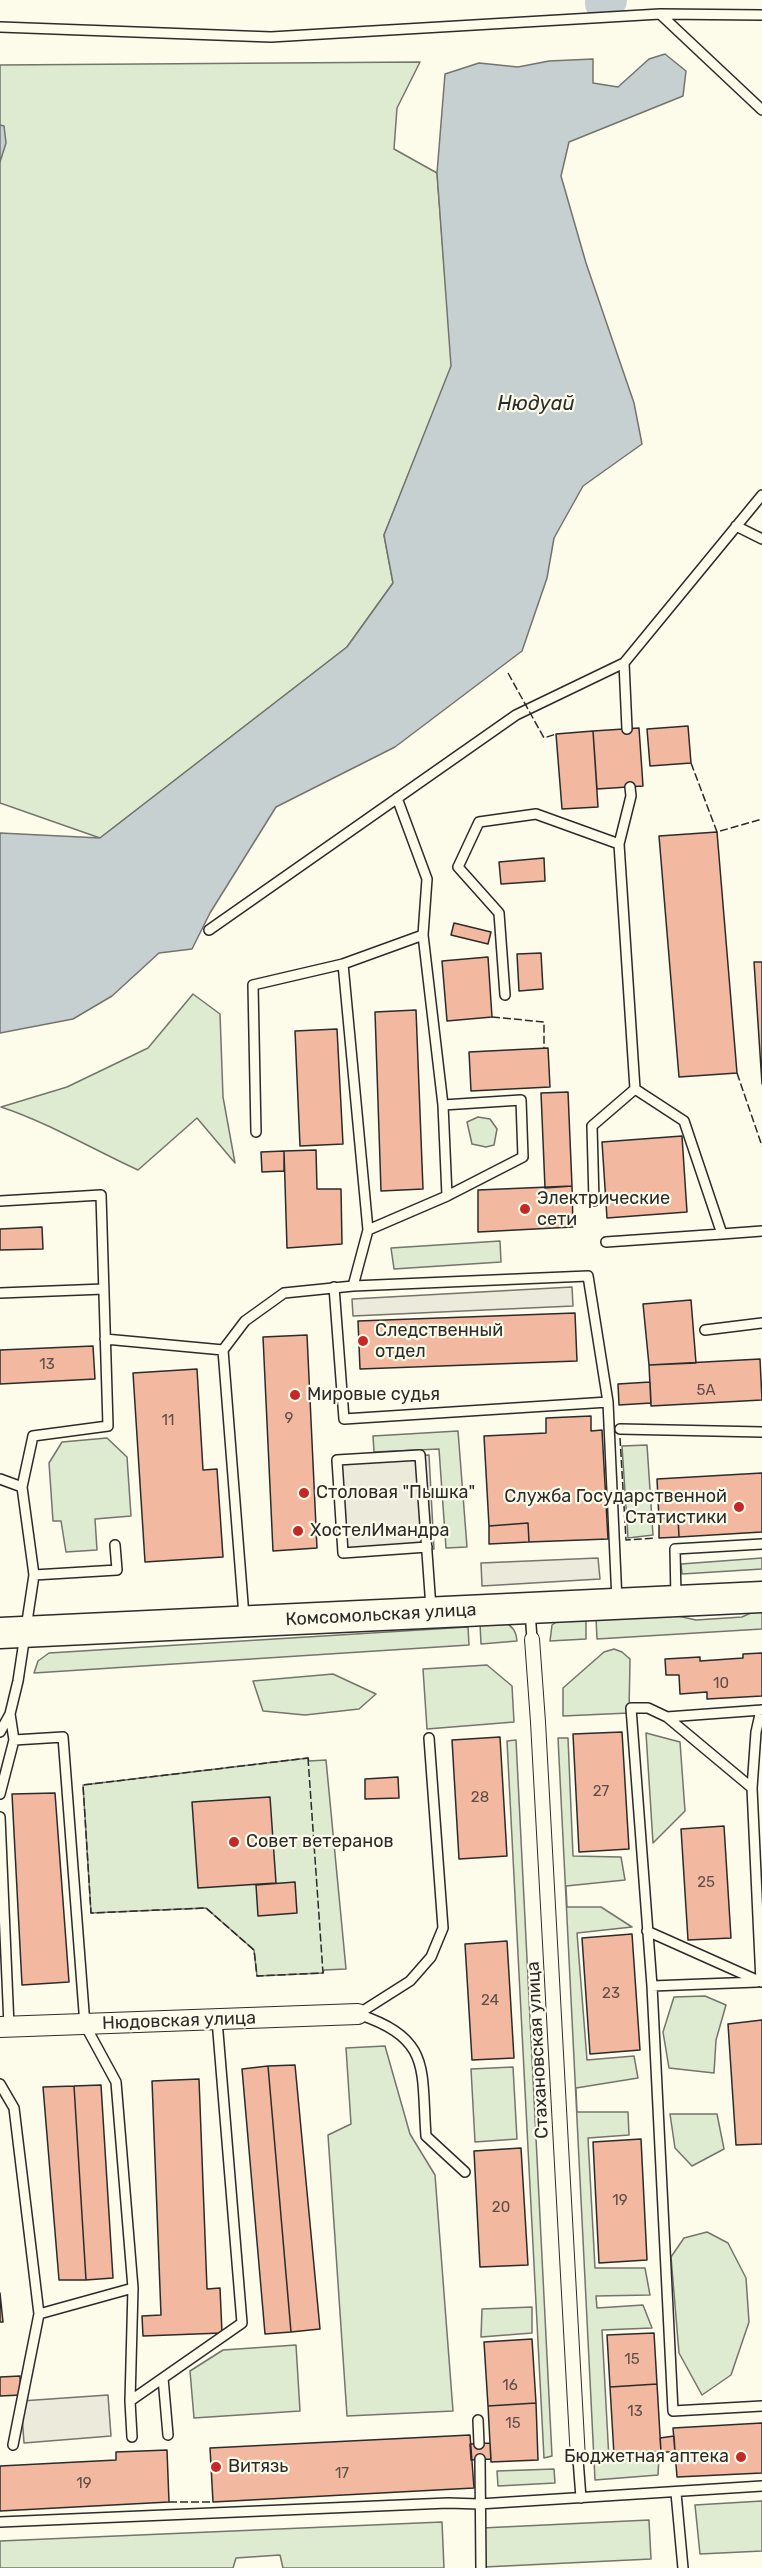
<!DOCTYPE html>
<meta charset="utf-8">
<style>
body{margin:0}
canvas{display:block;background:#fdfbea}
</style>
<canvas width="762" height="2568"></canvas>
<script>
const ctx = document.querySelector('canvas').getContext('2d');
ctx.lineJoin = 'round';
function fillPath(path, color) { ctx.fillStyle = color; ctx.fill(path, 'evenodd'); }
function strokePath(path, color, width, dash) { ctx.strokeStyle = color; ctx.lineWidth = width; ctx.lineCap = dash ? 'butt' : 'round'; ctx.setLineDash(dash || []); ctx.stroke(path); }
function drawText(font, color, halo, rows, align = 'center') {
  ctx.font = font + ' Rubik,sans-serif'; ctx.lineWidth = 4.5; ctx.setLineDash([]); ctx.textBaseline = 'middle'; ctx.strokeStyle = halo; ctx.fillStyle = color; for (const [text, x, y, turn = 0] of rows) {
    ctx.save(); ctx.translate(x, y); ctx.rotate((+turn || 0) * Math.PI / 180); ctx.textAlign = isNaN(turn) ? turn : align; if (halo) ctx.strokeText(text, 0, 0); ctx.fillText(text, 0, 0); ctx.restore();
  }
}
const green = new Path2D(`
 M420,62L397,108L394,149L437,173L452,366L384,535L393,583L347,647L100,838L0,803V65Z
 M193,994L220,1014L223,1097L235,1163L197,1118L138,1170C92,1149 49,1123 1,1107L67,1087L148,1048Z
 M478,1117L490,1119L497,1129L494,1145L486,1147L472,1144L467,1122Z
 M500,1241L501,1262L394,1269L391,1248Z
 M458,1431L467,1547L446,1548L439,1449L374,1452L373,1436Z
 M107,1438L127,1457L131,1516L95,1519L97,1550L66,1552L61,1521H53L49,1463L62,1442Z
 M647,1445L653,1535L628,1538L622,1446Z
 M762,1558V1569L682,1574L681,1564Z
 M762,1608V1629L597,1639L596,1618L669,1614L696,1620L742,1617Z
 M586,1619V1639L550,1641L552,1625L558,1621Z
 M505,1622C513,1627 516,1631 517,1641L481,1644L480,1623Z
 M468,1627L469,1645L34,1673L38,1661L49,1653Z
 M614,1649L622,1652L630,1659L629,1713L563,1716V1688L604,1652Z
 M487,1665L512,1686L514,1722L427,1729L423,1669Z
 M333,1674L376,1694L359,1709L305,1715L263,1711L253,1681Z
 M646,1733L680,1742L685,1811L653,1843Z
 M558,1738H568L573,1856L621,1857L625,1880L566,1886L567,1907H601L632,1927L577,1933L587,2060L634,2056L638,2078L576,2088L577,2112H628L629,2135L588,2138L595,2268H645L650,2295L596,2296L597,2308L643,2305L652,2328L602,2330L609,2460L659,2457L658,2475L595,2480Z
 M516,1740L552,2456L544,2458L507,1741Z
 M308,1758L309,1761L326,1760L346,1969L324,1970L323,1973L257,1976L254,1950L206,1908L91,1913L83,1785Z
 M705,1996L726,2005L716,2040L714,2073L669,2068L663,2032L674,1997Z
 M385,2046L410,2134L435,2175L453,2411L347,2416L328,2135L351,2124L346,2048Z
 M513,2067L517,2139L475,2142L471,2069Z
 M670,2114H717L724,2149L692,2166L675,2148Z
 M707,2232L728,2243L746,2278L749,2322L731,2375L702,2395L679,2353L671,2257L684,2238Z
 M532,2307V2333L481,2337L482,2309Z
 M296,2345L300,2411L194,2418L190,2371L223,2350Z
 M554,2469L555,2483L498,2486L497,2471Z
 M762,2501V2551L700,2554L695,2505Z
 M649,2520L651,2559L484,2567L482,2528Z
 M442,2522L444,2568H283L280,2555L236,2558L233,2568H0V2541Z`);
fillPath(green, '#deebd1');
strokePath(green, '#74746e', 1.5);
const parking = new Path2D(`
 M572,1287L573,1306L353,1316L352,1299Z
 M429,1455L434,1549L343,1553L337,1460Z
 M598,1558L600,1579L482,1586L481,1563Z
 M108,2395L111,2436L24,2443L21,2401Z`);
fillPath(parking, '#eceadb');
strokePath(parking, '#74746e', 1.5);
const water = new Path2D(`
 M665,54L686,71L683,96L569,142L561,176L586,263L634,403L642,444L583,486L554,538L547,578L522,651L395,747L276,807L210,913L192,949L159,953L112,996L73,1019L0,1033V833L100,838L347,647L393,583L384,535L451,366L437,173L445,74L479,63L518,67L549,61L593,59V83L618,87L649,59Z
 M0,125L4,126L6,143L0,162Z`);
fillPath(water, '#c7d0d0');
strokePath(water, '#74746e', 1.5);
strokePath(new Path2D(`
 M604,3L608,0`), '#c7d0d0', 38);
const building = new Path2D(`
 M688,726L691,763L650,766L647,729Z
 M639,728L643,786L597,789L593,731Z
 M593,731L598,807L562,809L556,734Z
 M717,832L737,1073L679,1077L659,836Z
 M544,858L545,881L501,884L499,862Z
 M454,923L491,932L488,944L451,935Z
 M541,953L543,989L519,991L517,954Z
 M488,957L492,1017L447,1021L442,961Z
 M754,962H762V1084Z
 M416,1010L423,1189L381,1191L375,1012Z
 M337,1029L343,1144L300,1146L295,1031Z
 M548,1048L550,1087L471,1091L469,1052Z
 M568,1092L572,1186L545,1188L541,1093Z
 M682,1136L687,1212L607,1218L602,1142Z
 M316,1150L317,1189H341L342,1244L287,1248L284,1151Z
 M284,1151V1171L262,1172L261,1152Z
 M572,1186L573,1227L478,1232V1190Z
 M42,1227L43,1249L0,1250V1229Z
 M691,1300L696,1363L649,1365L643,1304Z
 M575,1313L577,1361L360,1369L358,1321Z
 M307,1335L317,1548L273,1551L263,1337Z
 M93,1346L95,1379L0,1384V1350Z
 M760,1359L762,1400L651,1406L649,1365Z
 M197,1369L203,1470L217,1469L223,1557L145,1562L133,1373Z
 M650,1382L651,1403L619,1405L618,1384Z
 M591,1416V1431L602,1430L608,1539L529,1542L528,1523L489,1526L484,1436L546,1433V1418Z
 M762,1473V1532L679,1537L678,1517L659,1519L657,1479Z
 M678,1517L679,1537L659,1538V1519Z
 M528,1523L529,1542L489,1544V1526Z
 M762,1653V1696L707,1699V1692L680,1694L679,1675H666L665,1659L700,1657V1661L743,1658V1654Z
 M622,1732L629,1849L579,1852L573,1734Z
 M500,1737L507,1856L459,1859L452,1740Z
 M398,1777L399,1798L365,1799V1779Z
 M55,1793L69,1982L22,1985L12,1794Z
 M270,1797L276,1883L198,1888L192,1802Z
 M724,1826L731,1938L688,1940L681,1829Z
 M295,1882L297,1913L258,1916L256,1885Z
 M632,1934L640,2050L590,2054L582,1938Z
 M507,1941L514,2058L472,2060L465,1944Z
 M762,2020V2144L736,2145L728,2024Z
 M295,2065L320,2329L291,2332L268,2066Z
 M268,2066L291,2332L265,2334L242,2069Z
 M199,2079L207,2289L220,2288L222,2333L143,2336L142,2316L161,2315L152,2081Z
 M101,2085L113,2278L86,2280L74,2086Z
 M74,2086L86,2280H59L43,2087Z
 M641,2139L647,2260L599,2263L593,2142Z
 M521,2148L528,2265L480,2267L474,2151Z
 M0,2293L3,2322H0Z
 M654,2333L657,2384L610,2387L607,2335Z
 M532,2339L536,2403L488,2406L484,2342Z
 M20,2376L21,2395L0,2396V2377Z
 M657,2384L661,2452L614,2455L610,2387Z
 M536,2403L538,2460L491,2462L488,2406Z
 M762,2423V2473L677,2477L673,2428Z
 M470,2435L474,2488L213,2502L210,2448Z
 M674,2436L675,2452H661L660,2438Z
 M490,2443L491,2459L471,2460L470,2444Z
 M167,2450L169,2502L0,2511V2466L116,2460V2452Z`);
fillPath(building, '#f2b8a0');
strokePath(building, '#2b2b2b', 1.5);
const service = new Path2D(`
 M660,14L762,110
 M0,27L271,37L660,14L762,15
 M736,526L762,539
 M627,729L624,663L762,495
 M630,787L631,796L619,844L635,1089L684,1121L722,1234L762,1231
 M397,798L427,879L423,935
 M209,930L516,715L624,663
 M343,964L423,935L443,1105L447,1196
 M505,995L499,913L458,867L479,822L536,814L619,844
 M256,1132L253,985L343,964L368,1230L353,1286
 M0,1201L101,1195L108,1426L33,1436L22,1487
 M594,1201L592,1126L635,1089
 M368,1230L447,1196L523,1157L521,1100L443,1105
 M606,1242L722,1234
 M334,1287L344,1419L608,1402
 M0,1293L104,1289
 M705,1330L762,1323
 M105,1339L223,1350
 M620,1429L762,1432
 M0,1479L22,1487L34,1575L18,1681L10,1714L0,1732
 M427,1547L343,1553L337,1460L420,1455L431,1608
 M34,1575L117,1570L115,1545
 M676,1598L675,1549L762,1544
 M530,1611L532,1639
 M244,1616L223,1350L245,1321L284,1293L353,1286L588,1276L608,1402L617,1601
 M667,1717L762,1710
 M14,1740L63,1737L85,2025L116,2082L133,2288L130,2401L132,2437
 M752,1788L756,1732L761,1710
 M0,1794L14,1740L10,1714
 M0,1817L9,2026
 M647,1931L761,1982L752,1788L667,1717L648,1708H631L652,1986L673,2411L762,2406
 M652,1986L757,1982
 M358,2014L410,1981L431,1957L443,1928L429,1738
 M358,2014C432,2039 421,2068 426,2136L465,2172
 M0,2084L14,2108L39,2314L13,2445
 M39,2314L133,2288
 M163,2378L168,2435
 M130,2401L242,2323L217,2020
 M478,2420L479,2444
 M480,2459L481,2568
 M578,2459L581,2498
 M676,2493L683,2568
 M0,2522L448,2503L479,2504L762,2486`);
const pedestrian = new Path2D(`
 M532,1639L538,1722L578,2459`);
const minor = new Path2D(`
 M0,2027L358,2014`);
const primary = new Path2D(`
 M0,1633L762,1597`);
strokePath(service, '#2b2b2b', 12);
strokePath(pedestrian, '#2b2b2b', 16);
strokePath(minor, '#2b2b2b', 22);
strokePath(primary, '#2b2b2b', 33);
strokePath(service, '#fdfbea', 9);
strokePath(pedestrian, '#fdfbea', 14);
strokePath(minor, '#fdfbea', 20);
strokePath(primary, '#fdfbea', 30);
strokePath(new Path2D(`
 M508,673L544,738L556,734
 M691,763L717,832L762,819
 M492,1017L544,1022V1048
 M737,1073L762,1146
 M620,1438L626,1540L655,1538
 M308,1758L323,1973L257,1976L254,1950L206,1908L91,1913L83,1785Z
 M169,2502H213`), '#2b2b2b', 1.5, [8, 3]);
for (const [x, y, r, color] of [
 [525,1209,6,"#c62828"],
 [363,1341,6,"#c62828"],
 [295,1395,6,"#c62828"],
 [304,1493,6,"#c62828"],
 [739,1507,6,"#c62828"],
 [298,1531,6,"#c62828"],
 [234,1842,6,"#c62828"],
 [741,2457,6,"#c62828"],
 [216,2467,6,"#c62828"]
]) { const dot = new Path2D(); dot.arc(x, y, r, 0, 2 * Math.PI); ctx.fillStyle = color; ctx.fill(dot); strokePath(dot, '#fdfbea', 2); }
drawText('15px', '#5d4e48', null, [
 ["13",47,1365],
 ["5А",706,1391],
 ["9",289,1419],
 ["11",168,1421],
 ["10",721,1684],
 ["27",601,1792],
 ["28",480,1798],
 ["25",706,1883],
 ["23",611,1994],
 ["24",490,2001],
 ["19",620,2201],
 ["20",501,2208],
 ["15",632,2360],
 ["16",510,2386],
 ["13",635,2412],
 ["15",513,2424],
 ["17",342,2474],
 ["19",84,2484]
]);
drawText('18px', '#2b2b2b', '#fdfbea', [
 ["Электрические",537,1199],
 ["сети",537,1220],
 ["Следственный",375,1331],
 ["отдел",375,1352],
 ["Мировые судья",307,1395],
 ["Столовая \"Пышка\"",316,1493],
 ["Служба Государственной",727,1497,"right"],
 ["Статистики",727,1518,"right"],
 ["ХостелИмандра",310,1531],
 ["Совет ветеранов",246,1842],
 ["Бюджетная аптека",729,2457,"right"],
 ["Витязь",228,2467]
], 'left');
drawText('18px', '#2b2b2b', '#fdfbea', [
 ["Комсомольская улица",381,1615,-3],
 ["Нюдовская улица",179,2021,-2],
 ["Стахановская улица",538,2050,-93]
]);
drawText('italic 20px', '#2b2b2b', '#fdfbea', [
 ["Нюдуай",536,404]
]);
</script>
